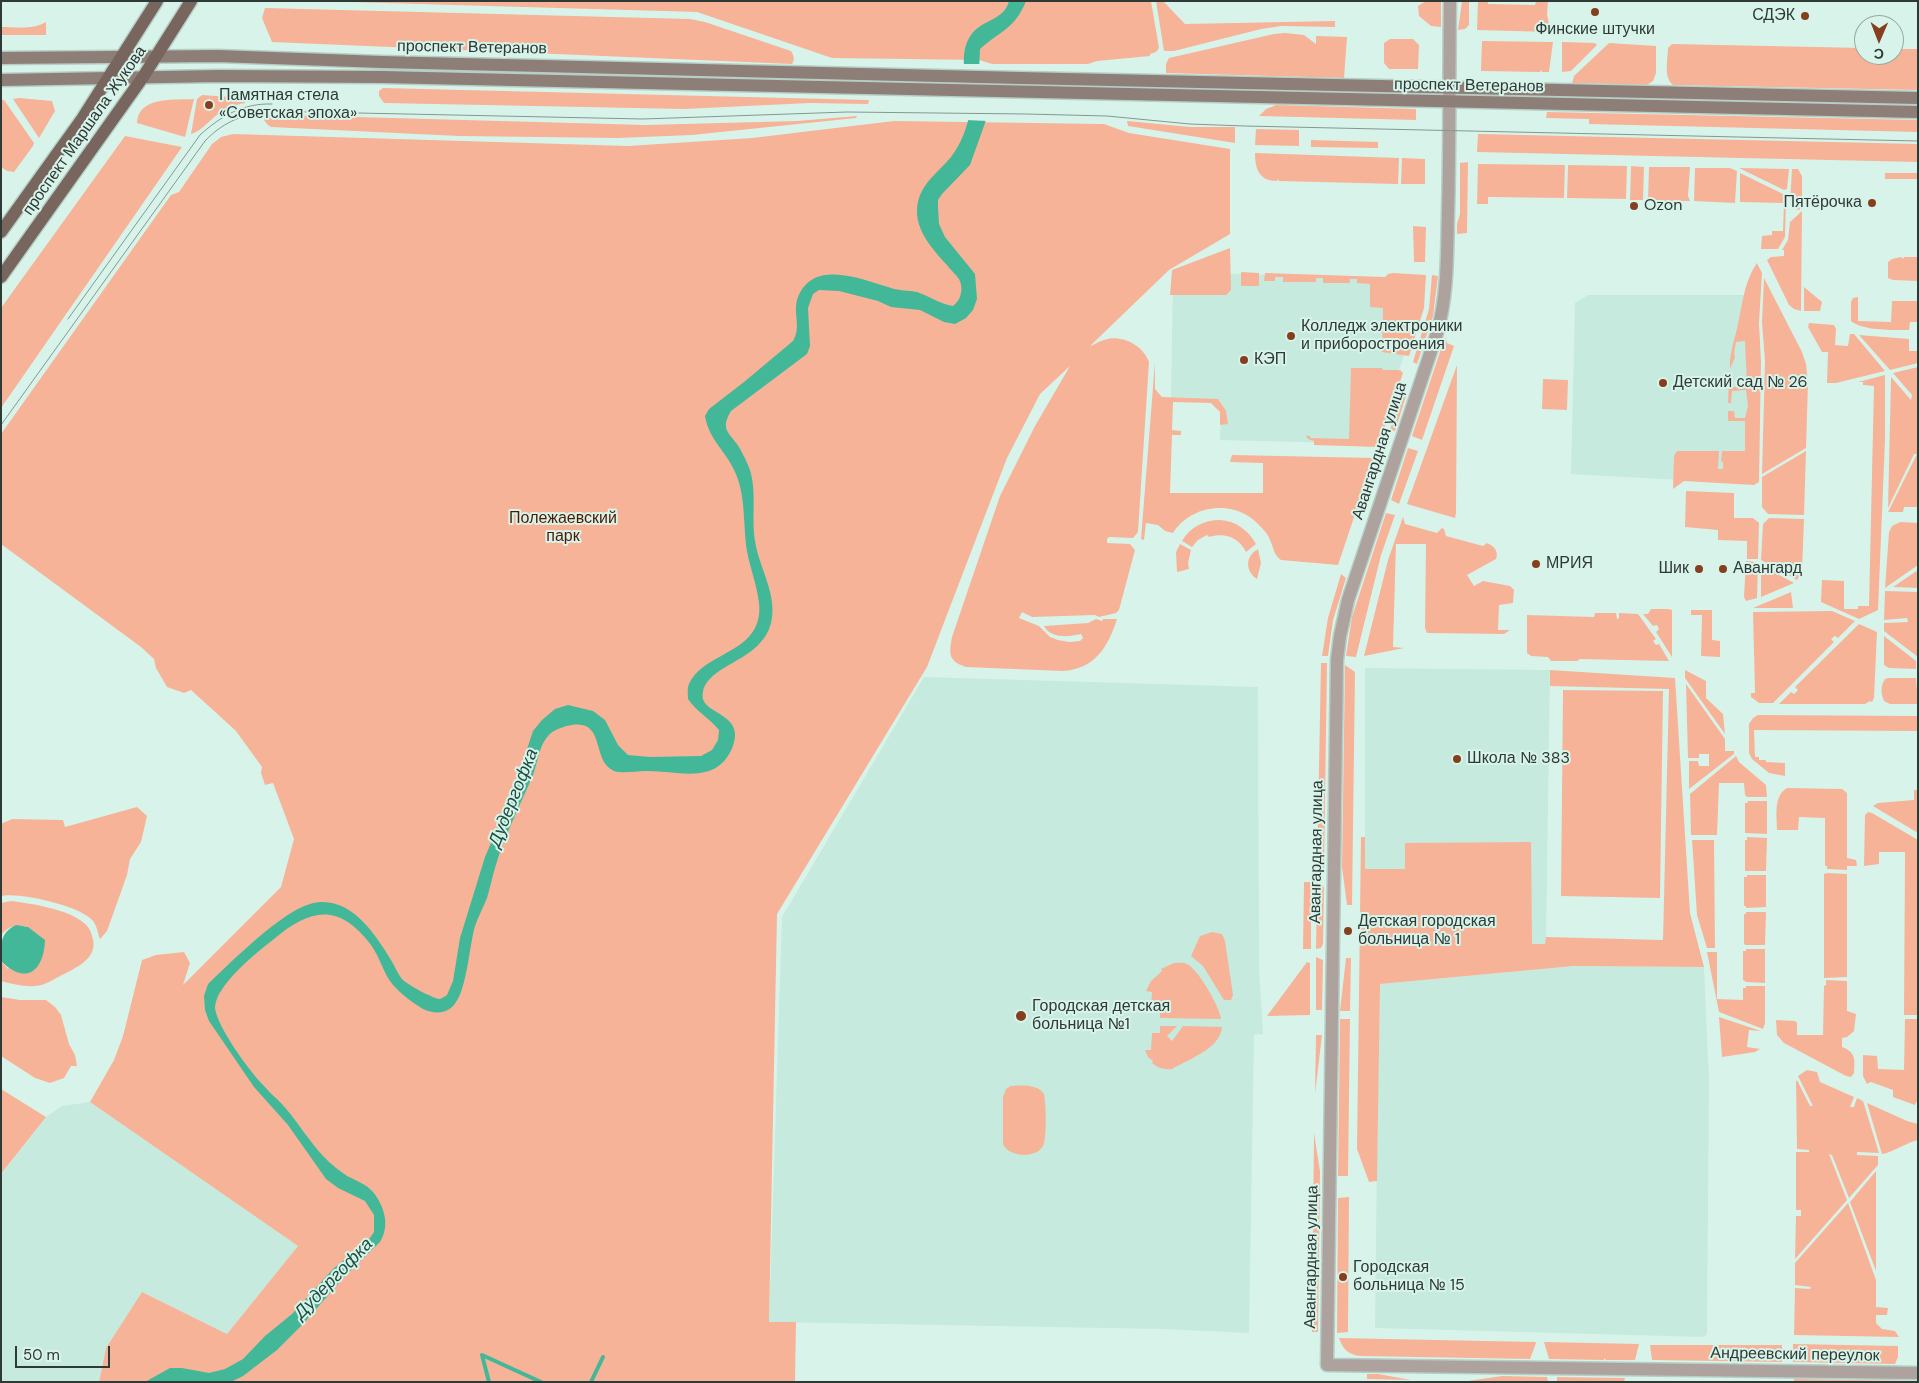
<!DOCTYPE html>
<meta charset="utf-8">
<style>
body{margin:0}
#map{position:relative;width:1919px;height:1383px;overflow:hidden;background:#d8f4ea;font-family:"DM Sans",sans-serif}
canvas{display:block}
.frame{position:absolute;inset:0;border:2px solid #2f3936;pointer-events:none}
.north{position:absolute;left:1854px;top:15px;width:50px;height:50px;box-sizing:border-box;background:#d8f4ea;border:1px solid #94a9a2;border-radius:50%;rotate:181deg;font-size:14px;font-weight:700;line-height:20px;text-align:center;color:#2f3936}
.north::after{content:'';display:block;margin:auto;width:18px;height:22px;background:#853e1e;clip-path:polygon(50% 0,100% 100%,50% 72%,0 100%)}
.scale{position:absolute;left:15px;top:1346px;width:95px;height:22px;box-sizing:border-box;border:2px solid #2f3936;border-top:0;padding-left:6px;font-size:15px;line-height:18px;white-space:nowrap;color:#2f3936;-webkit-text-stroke:4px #d8f4ea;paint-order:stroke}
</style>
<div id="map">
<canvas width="1919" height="1383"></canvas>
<div class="frame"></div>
<div class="north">С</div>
<div class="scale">50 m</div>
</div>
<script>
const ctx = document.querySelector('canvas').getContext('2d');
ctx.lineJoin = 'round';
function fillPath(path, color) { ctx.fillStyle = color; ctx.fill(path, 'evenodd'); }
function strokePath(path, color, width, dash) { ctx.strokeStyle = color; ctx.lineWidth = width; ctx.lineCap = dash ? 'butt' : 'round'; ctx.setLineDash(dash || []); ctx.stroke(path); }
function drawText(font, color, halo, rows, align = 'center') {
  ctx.font = font + ' "DM Sans",sans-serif'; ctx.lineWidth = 4; ctx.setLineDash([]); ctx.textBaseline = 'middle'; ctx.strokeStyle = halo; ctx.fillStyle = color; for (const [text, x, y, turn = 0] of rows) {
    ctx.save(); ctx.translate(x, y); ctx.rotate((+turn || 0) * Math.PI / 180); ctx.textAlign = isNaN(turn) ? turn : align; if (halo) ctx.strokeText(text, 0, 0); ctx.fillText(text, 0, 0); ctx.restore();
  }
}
fillPath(new Path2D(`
 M1173,272L1420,279V308L1374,444L1220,440L1221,411L1212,402L1171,400Z
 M1588,295H1755L1752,484L1571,474L1575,303Z
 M1365,668L1550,670L1546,944L1363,941L1365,831Z
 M924,677L1258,687L1259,967L1263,1034L1254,1035L1249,1333L1163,1329L769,1322L782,917Z
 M1575,966L1704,967L1709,1079L1707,1334L1704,1337L1375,1328L1379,984Z
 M90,1102L298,1246L227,1334L142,1292L106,1348L99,1382H1V1175L46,1117L62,1106Z`), '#c6eade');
fillPath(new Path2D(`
 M316,1H1151L1159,48L1156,52L1150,54V56L1097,61L1088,64H992L979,60L832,58L697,12Z
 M1156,1H1163L1185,24L1335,21V27L1281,26L1261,29L1174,51H1164Z
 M1426,1H1441V27L1431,26L1419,16L1418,6Z
 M1462,1H1469V25L1465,29L1458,30Z
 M1478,1H1488V4L1535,5L1536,1H1548L1547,15L1551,32L1477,30Z
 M265,8L690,19L705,22L791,51C794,56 795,59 792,64L272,42L262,18Z
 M46,22V35H1V27C16,27 33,30 46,22Z
 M1285,33L1304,35L1316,44V36L1347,37L1344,78L1166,73V64L1169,58L1274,34Z
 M1390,39H1413L1419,45L1418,69H1389L1384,63V43Z
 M1482,41L1553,42L1549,72H1542L1541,70L1540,72L1481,71Z
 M1562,42L1595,43L1597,45L1571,71L1562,72Z
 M1609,43L1656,46V73L1653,81L1647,85L1572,83L1574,76Z
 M1672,44L1864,48V55H1894V49H1918V90L1673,85C1663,77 1668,59 1668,48Z
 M383,88L869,100L868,104L810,103L684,109L384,103L379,96V91Z
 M202,95L245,98V103C235,105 226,108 218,114C210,120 200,132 191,134L197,99Z
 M19,98L52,101L55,111L39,138L13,99Z
 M194,99L185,137L137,123C138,96 175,100 194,99Z
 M1,100H4L34,143L33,146L14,172L7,171L1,167Z
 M1276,105L1416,109V120L1259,116L1266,109Z
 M1547,112L1918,120V132L1589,124V119L1546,118Z
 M284,115L645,125L797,121L857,116L856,118L692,135L618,138L459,136L271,127L267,124L264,120L266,116Z
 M894,121L1104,124L1129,133L1230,149V234L1169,270L1090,346C1094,345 1099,341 1104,340C1121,334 1143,345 1149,362L1138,532L1133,538L1109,537L1107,539V543L1130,544L1135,550L1119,610L1116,613L1099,617L1095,615L1032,617L1022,612L1019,618L1039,626L1050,637L1058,640L1069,642L1080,641L1083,638L1081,634C1069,637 1051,639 1044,626L1088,623L1096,619L1102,621L1103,619H1117C1108,647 1095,669 1063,671L966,667C948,661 949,654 952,637L1000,496L1035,426L1070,366L1040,394L1007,458L927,667L777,914L769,1322H796L795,1382H99L106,1348L142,1292L227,1334L298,1246L90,1102L114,1060L123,1036L142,960L156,955L184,952L190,963L183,985L281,887L294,839L273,783L265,785L261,773L262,767L236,731L191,690L184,693L167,687L156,668L154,659L141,647L1,544V434L171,195L179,192L212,144L221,137L233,134L628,146L752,138Z
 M1127,121L1190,127H1235V143L1128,126Z
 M1256,129L1299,130V146L1255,145Z
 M1478,134L1918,144V162L1477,152Z
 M125,136L182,147L1,408V308Z
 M1311,140L1378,142V148L1311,147Z
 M1255,153L1399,158L1398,184L1279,181L1278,179L1277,181C1259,181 1255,169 1255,153Z
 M1402,158L1425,159V184H1401Z
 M1468,162L1467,233L1457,234V224L1460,214V163Z
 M1478,164L1565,165L1564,198L1488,197V204H1477Z
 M1568,165L1627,166L1626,199L1567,198Z
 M1631,166L1644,167L1643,200H1630Z
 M1649,167H1690L1688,196L1690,201H1648Z
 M1695,168H1730L1737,171L1735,203L1694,201Z
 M1739,168L1789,169L1787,189L1784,190Z
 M1792,169H1798L1802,176V207L1799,210L1793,208L1790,203Z
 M1740,173L1783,194L1786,198L1785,237L1778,249H1761L1762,236L1772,235V231H1783L1784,203L1740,202Z
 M1885,173H1918V179H1885Z
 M1802,211L1801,311L1794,309L1789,305L1767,260L1771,257L1784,256V250H1782L1788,240L1790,222Z
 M1413,226L1426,227L1425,262H1414Z
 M1230,248L1231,290L1226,295H1170L1172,270Z
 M1901,257L1903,259L1904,257H1918V281L1893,280L1888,278V262L1892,259Z
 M1757,263L1762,273L1759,323L1761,362L1759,482L1754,485L1684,481L1673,489L1674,456L1677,451H1719L1718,469H1723V462L1721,461L1722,451H1745V421H1728V411H1734L1735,418H1745L1748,406L1746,390L1732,391L1731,403H1728L1729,377H1733V387L1747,386L1745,341L1736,342L1734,353L1735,357L1730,369C1729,351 1736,337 1739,319C1743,300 1745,280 1757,263Z
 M1241,272L1259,273V286H1241Z
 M1265,273L1385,277L1388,274L1393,273L1426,275L1424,308L1409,356L1382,352L1383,308L1370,307V284L1357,283V279H1350V283H1323V278H1316V282H1283V277H1275V281H1264Z
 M1432,275L1438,276L1433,316L1417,364L1413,362L1429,309Z
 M1764,278L1802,352L1806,364L1808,383L1806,448L1762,474L1765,361L1762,323Z
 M1804,287L1822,302L1820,311H1804Z
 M1858,297V321L1891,322L1892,301H1918V322H1910L1909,330C1894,330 1863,331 1851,321V302L1853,298Z
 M1809,323L1834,325L1836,329L1835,345L1848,346L1850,334H1854L1885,371L1836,383H1827L1828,352H1822L1808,327Z
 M1859,335L1909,339V351H1918V363L1890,370Z
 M1445,337L1447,343L1454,346L1422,440L1412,436Z
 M1155,362V389L1162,397L1218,399L1226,411L1228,424L1220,425V412L1211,403L1173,402L1172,430L1181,431V435H1172L1170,493H1263V463L1230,462L1232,455L1374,458L1338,565L1281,560C1273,554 1274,548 1270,540C1268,534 1263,529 1258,524C1235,499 1191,504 1173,533L1165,531L1158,525L1146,523L1144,540L1141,539Z
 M1457,365L1456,513L1455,518L1407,504Z
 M1918,367V507H1904L1903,512H1888L1917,454H1914L1888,508L1891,377L1911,400L1912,395L1893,373Z
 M1351,368H1382L1383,370H1400L1403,373L1378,447L1314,445V441L1308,439L1306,436H1310V438L1349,439Z
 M1885,375V440L1878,610L1859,619L1821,602L1822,580L1844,581V609H1858V606H1869L1874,386L1863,385V382H1858Z
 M1543,379L1568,380L1567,410L1542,409Z
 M1403,391L1407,393L1395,431L1390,430Z
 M1408,448L1418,451L1399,504L1391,500Z
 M1806,451L1804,515L1768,514L1762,507V477Z
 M1686,491L1734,493V518H1753L1759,523L1758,559H1747V541L1718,540V530L1685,527Z
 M1386,513L1395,515L1381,555L1356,657L1346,656L1352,617Z
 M1403,517L1405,524L1437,533L1442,528L1444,529L1446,536L1483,546L1487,543C1494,546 1499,551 1496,559L1467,575L1474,586L1483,581L1510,586L1514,590L1513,603L1499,605L1498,630H1510L1504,634L1427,633L1425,628L1426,544H1396L1393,647L1404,648L1364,656L1388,560Z
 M1769,518L1804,519L1802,571L1797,580L1761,560L1763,524Z
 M1220,520C1236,521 1248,530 1256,544L1246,552C1239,537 1224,532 1209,537L1207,535L1198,540L1192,547L1182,541C1190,527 1204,520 1220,520Z
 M1900,522L1918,523V565L1885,588L1889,532L1892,526Z
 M1180,544L1191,550L1188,563L1189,569L1177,572L1176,552Z
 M1258,549L1261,563L1257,579C1245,571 1245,556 1258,549Z
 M1746,561L1755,562L1758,565L1757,598L1746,601L1744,597Z
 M1761,565L1794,583L1761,597Z
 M1918,570V588L1893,587Z
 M1341,574L1346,578L1333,620L1328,656H1322L1328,618Z
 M1885,591L1918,592V657L1884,631V623L1908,622L1907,618L1884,620Z
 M1791,592L1793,608H1753Z
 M1651,609H1668L1672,610V657L1656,632L1659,629L1657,625L1653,626L1643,614H1648Z
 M1691,610H1712V640L1720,641V657L1701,656L1702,615H1691Z
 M1832,611L1855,621L1838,638L1835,636L1831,639L1834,642L1773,703H1759L1751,697V693H1755L1753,612Z
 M1595,613H1616L1617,619L1619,618V613L1638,614L1656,639L1653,641L1656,645L1659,644L1669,661L1580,659L1577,661H1551L1548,657L1531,656L1527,653V615L1594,617Z
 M1859,624L1877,632L1874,698L1872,702L1870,701L1865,704H1779L1791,692L1794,694L1798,690L1795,687Z
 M1884,636L1916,661V669L1889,668L1884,665Z
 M1321,663H1327L1324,867L1323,872L1317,873Z
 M1345,665L1355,672L1352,905H1347L1342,867Z
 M1550,670L1675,678L1690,913L1704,967L1574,966L1380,984L1377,1181L1369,1182L1357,1149L1361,837H1365V869H1405V843L1531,842L1532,944H1545L1546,937L1663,940L1669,689L1550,686Z
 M1685,670L1706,681V698L1723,714L1725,734L1685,678Z
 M1889,678H1916L1918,704H1890L1884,701C1881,694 1880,686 1885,679Z
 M1686,684L1725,739V751H1734V754L1689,789V761H1698L1699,766H1709V754H1699V758H1688Z
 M1563,690L1663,691L1660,898L1561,896Z
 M1758,715L1918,716V731L1754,730L1755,757H1759V760H1766V762L1785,763V776L1769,773L1752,759L1749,753V724L1753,718Z
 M1736,756L1739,762L1766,785L1767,797H1747L1745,795L1744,783H1719L1717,835H1691L1690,794Z
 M1787,788L1842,789L1847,793V858L1856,860L1857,866H1847V870L1827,869V866H1825V818L1799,817L1798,830H1777C1777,817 1773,796 1787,788Z
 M1914,790H1917L1918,833L1873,806L1878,803L1914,800Z
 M1748,801H1767V834L1745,833V803H1747Z
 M137,807L147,816L141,842L130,859L127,875L107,931L100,939C98,934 97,926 93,921C81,906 20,892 1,896V824L12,819L63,820L65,827Z
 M1868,812L1872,813L1918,840V1015H1904L1905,852H1879V864L1864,866L1865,815Z
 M1747,837L1767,838L1766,871H1745V840H1747Z
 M1692,840H1714L1715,948H1707L1697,915Z
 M1827,873L1847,874V977L1824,978V874Z
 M1747,875H1766V907L1746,908V906H1744V877H1747Z
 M1304,882H1311V949H1303Z
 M1317,882L1322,884L1324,888L1323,944L1321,948L1316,949Z
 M11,901C33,904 68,909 84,923C88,926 91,931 92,936C100,958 76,968 60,976C53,980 43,986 35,986C24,987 12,984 1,981V961L8,969L28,927C16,925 9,925 1,935V903Z
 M1746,912H1766L1765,945H1746L1744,944V914H1746Z
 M1212,932L1222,934L1225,941L1233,995L1231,1000H1224L1203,966L1191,956L1200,936Z
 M1746,949H1765V983L1746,982L1743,980V951H1746Z
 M1707,952H1717V999L1743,1000V988H1746V986H1765V1023L1763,1029L1719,1012Z
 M1316,957L1323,960L1322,1010H1316Z
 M1346,958H1351L1350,1011H1340Z
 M1307,962L1310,963V1015L1267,1016Z
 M1174,963C1178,963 1183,962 1187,964C1198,969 1220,1007 1221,1019L1160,1018V1009L1151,1008L1152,992L1146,991L1151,981L1162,971L1161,969Z
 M1826,980L1847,981V1011L1856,1014L1854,1031L1847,1037L1842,1038V1047C1856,1052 1855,1060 1854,1073L1851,1077L1846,1076L1784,1043L1777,1035L1776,1020L1795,1021L1797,1023V1035H1823L1824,986L1826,985Z
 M1,997L20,1000H46L55,1007L61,1015L69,1044L75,1055L77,1066H71L64,1078L50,1083L35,1078L1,1056Z
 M1719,1017L1761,1031L1749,1030L1747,1047L1760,1049L1755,1052L1722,1057Z
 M1340,1019H1350L1348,1176H1338Z
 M1905,1019H1918L1917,1101L1915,1105L1893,1097V1090L1871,1082L1867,1084L1863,1076V1055L1877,1056L1878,1069L1904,1070Z
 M1160,1026H1177L1167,1036L1172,1041L1183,1026L1222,1027C1220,1049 1189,1059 1172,1069C1164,1070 1158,1068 1152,1063L1153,1061L1148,1057L1145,1050H1151L1152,1033H1160Z
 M1316,1035H1322L1315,1094Z
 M1807,1070L1817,1072L1820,1082L1854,1097L1850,1107H1854L1857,1098L1863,1101L1879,1153L1857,1152V1155L1878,1156V1165L1849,1198L1832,1155L1829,1154L1847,1200L1795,1259L1796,1216H1801V1210H1796V1152H1809V1150L1797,1149L1796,1082L1797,1080L1810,1106H1813L1798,1076Z
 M1011,1086C1022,1085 1038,1084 1044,1094C1046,1104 1047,1138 1043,1146C1036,1159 1008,1157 1003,1144V1097L1006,1089Z
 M1,1089L46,1117L1,1174Z
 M1867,1103L1907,1121L1918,1124V1140C1908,1142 1889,1154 1882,1154Z
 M1314,1133L1320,1171L1318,1332H1312Z
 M1876,1171V1271L1850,1202Z
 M1349,1197L1348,1332L1337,1333L1338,1198Z
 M1848,1203L1876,1280V1307L1888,1308L1887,1315H1876V1323L1882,1329L1895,1331L1899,1337L1794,1335L1795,1288L1810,1289L1811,1287L1795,1285V1263Z
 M1339,1338L1535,1342L1536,1343L1530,1359L1361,1356C1349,1355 1343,1350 1339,1338Z
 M1544,1342L1639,1344L1635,1360H1606L1604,1358V1360L1549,1359Z
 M1793,1344L1898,1346V1357L1895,1364L1793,1362Z
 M1650,1345H1782V1362L1652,1360Z
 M1367,1374H1378L1411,1380L1367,1379Z
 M1502,1376L1547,1377L1548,1381H1468Z
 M1557,1377L1625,1378L1624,1382H1557Z
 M1794,1379L1918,1381V1382H1794Z`), '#f7b398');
fillPath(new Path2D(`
 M1009,1H1026C1015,29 1000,31 980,49L979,71L987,115L985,123L970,165L942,194L938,200V207L939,224L945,237L975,274L977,299L973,310L966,318L955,324L944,322L920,310L891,307L878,301L839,291L819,290L813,294L808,308L810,346L807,354L731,411C721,428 727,431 737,444C741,450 745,458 748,465C758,488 751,516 755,541C759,568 778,595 771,623C761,662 709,663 703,692C697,715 746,711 733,746C717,787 677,770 645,771C635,771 624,774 614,771C591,761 606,720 572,725C565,726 556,729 551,733C539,743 538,762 533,775C520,806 504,836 495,868C492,878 490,888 487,898C483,908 478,917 475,926C469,946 467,994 452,1007C444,1014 433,1014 423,1009C413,1003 401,994 393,985C383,973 380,957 371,945C339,903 311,908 274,939C255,954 232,972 219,994C217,998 215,1003 215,1008C217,1027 250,1072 264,1086C269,1092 275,1097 280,1102C298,1121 310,1144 329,1162C335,1167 341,1172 347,1176C357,1181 366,1184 373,1192C385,1207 390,1226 380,1242L345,1276L303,1324L277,1350L243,1376L231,1382H145L170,1368H182L209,1373L225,1369L243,1359L265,1336L292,1314L333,1269L370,1238L374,1232V1215L365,1201L338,1188L326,1179L288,1125L254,1087L209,1021L205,1010L204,996L208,984C231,962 281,912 310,904C348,893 374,932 391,960C395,966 398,975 403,980C408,985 434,999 440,999C443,998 445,996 447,995L453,981L460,938L485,857L514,789L533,731L542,720L555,709L568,705L593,711L605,720L618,745L628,755L650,757L701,756L712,750L718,740L719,730C709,718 696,711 688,699C688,695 687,688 689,684C701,657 742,654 755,628C759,620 760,612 759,603C757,585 750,568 747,551C743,526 746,495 735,472C726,451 709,440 705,416L709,409L744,382L793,341C802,327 792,312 798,297C814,258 863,280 891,288C899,291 909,290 917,292C929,296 940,304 953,306C961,300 964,289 959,279C956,274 950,270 947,265C933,250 916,231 917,210C918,185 937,174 951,157C961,144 967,128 970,112C971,106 969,99 968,93C965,74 959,52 971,35C982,19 1004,21 1009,1Z
 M16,925L28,927L45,940C44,971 26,986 1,961C1,943 0,933 16,925Z`), '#42b898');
fillPath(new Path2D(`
 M962,64H982V81L988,97V121L965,120L968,110V98L964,86Z`), '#d8f4ea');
strokePath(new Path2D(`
 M489,1382L482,1355L541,1382
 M591,1382L603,1357`), '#42b898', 4);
const street = new Path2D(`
 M1450,1C1449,71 1450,142 1448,212C1447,253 1448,294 1437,333L1348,600L1340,636L1337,660L1327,1365L1918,1373`);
const secondary = new Path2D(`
 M1,58L218,56L382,62L1020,78L1918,98
 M1,80L218,76L382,77L1918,112`);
const primary = new Path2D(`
 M1,232L82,119L157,1
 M1,277L143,77L191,1`);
strokePath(street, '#b6cfc6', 15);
strokePath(secondary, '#b6cfc6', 15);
strokePath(primary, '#b6cfc6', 15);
strokePath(street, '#ada29e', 12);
strokePath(secondary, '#8e7e78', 12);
strokePath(primary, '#78655d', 12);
strokePath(new Path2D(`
 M68,319L200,135C221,116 243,103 272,104
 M1,425L205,141C222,123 240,116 263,111L643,119L847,112L1026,114L1107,116L1190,124L1245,126L1918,141`), '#849791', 1);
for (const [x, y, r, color] of [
 [1595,12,5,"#853e1e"],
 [1805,16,5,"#853e1e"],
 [209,105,5,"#853e1e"],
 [1872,203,5,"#853e1e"],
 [1634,206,5,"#853e1e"],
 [1291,336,5,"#853e1e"],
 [1244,360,5,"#853e1e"],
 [1663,383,5,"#853e1e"],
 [1536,564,5,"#853e1e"],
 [1699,569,5,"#853e1e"],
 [1723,569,5,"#853e1e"],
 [1457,759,5,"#853e1e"],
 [1348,931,5,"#853e1e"],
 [1021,1016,6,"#853e1e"],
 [1343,1277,5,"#853e1e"]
]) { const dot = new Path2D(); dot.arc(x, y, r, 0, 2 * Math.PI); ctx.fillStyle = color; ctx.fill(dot); strokePath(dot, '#d8f4ea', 2); }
drawText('16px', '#2f3936', '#d8f4ea', [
 ["СДЭК",1795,16,"right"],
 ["Финские штучки",1595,30,"center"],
 ["Памятная стела",219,96],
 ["«Советская эпоха»",219,114],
 ["Пятёрочка",1862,203,"right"],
 ["Ozon",1644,206],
 ["Колледж электроники",1301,327],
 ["и приборостроения",1301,345],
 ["КЭП",1254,360],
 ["Детский сад № 26",1673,383],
 ["МРИЯ",1546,564],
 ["Шик",1689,569,"right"],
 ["Авангард",1733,569],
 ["Школа № 383",1467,759],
 ["Детская городская",1358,922],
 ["больница № 1",1358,940],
 ["Городская детская",1032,1007],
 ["больница №1",1032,1025],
 ["Городская",1353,1268],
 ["больница № 15",1353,1286]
], 'left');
drawText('16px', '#2f3936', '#d8f4ea', [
 ["проспект Ветеранов",472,48,1],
 ["проспект Ветеранов",1469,86,1],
 ["проспект Маршала Жукова",85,131,-55],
 ["Авангардная улица",1380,451,-72],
 ["Авангардная улица",1317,852,-89],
 ["Авангардная улица",1312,1257,-89],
 ["Андреевский переулок",1795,1355,1]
]);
drawText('16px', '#4e1900', '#d8f4ea', [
 ["Полежаевский",563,519],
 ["парк",563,537]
]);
drawText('italic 18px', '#1d4e40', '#d8f4ea', [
 ["Дудергофка",514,798,-68],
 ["Дудергофка",334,1279,-46]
]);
</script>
